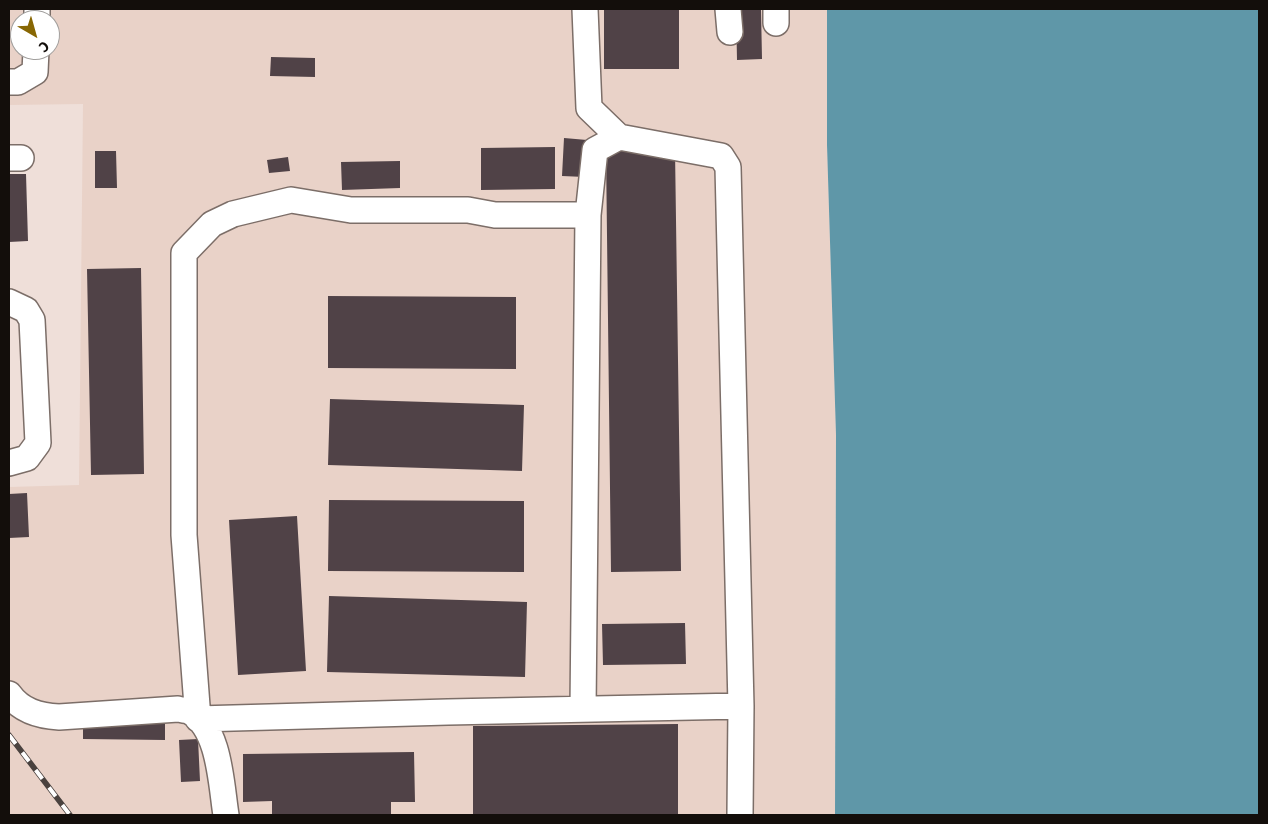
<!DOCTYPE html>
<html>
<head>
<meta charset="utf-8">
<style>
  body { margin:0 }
  #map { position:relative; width:1268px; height:824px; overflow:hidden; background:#efdfd9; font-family:"Fira Sans",sans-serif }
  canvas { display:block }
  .frame { position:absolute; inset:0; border:10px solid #130e0b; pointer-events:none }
  .north { position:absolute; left:10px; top:10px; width:50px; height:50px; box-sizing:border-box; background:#fff; border:1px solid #a19f9d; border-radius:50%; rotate:142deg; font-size:14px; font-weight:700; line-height:20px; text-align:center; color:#130e0b }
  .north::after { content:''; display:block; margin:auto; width:18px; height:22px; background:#886703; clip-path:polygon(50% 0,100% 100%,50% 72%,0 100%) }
</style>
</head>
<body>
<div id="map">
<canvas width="1268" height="824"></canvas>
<div class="frame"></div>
<div class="north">С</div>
</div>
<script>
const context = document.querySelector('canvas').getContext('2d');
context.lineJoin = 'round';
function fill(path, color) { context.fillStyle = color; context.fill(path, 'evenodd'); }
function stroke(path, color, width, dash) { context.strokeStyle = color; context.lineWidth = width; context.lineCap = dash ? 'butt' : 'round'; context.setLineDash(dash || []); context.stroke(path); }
fill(new Path2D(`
  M9,9H827V145L836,435L835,815H9V487L79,485L83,104L9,105ZM20,20H50V50H20Z`), '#e9d2c8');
fill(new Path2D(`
  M827,9H1259V815H835L836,435L827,145Z`), '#5f97a8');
fill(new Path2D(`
  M604,9H679V69H604Z
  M736,9H761L762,59L737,60Z
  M271,57L315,58V77L270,76Z
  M564,138L587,140L585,177L562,176Z
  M555,147V189L481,190V148Z
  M675,150L681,571L611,572L606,151Z
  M95,151H116L117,188H95Z
  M288,157L290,171L269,173L267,160Z
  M400,161V188L342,190L341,162Z
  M9,174H26L28,241L9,242Z
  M141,268L144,474L91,475L87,269Z
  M328,296L516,297V369L328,368Z
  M330,399L524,405L522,471L328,465Z
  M27,493L29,537L9,538V494Z
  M329,500L524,501V572L328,571Z
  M297,516L306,671L238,675L229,520Z
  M329,596L527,602L525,677L327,672Z
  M685,623L686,664L603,665L602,624Z
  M83,721L165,722V740L83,739Z
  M678,724V815H473V726Z
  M198,739L200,781L181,782L179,740Z
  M414,752L415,802H391V815H272V801L243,802V754Z`), '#504247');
const minor = new Path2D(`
  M585,9L589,108L619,137L721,156L728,167L741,706L740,815
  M728,9L730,32
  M37,20V9
  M776,23V9
  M9,82H18L35,72L36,50
  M9,158H21
  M588,215H495L468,210H351L291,200L233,214L212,224L184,253V535L198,719L448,712L741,706
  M9,302L26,310L32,320L38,443L27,458L9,463
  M9,694C21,711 39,716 59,717L178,709C181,710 186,710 189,711C220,728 221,784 226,815
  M583,709L588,215L595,150L619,137`);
stroke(minor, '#7c6e68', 28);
stroke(minor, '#fff', 25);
const rail = new Path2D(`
  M9,735L70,815`);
stroke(rail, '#4a423f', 5.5);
stroke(rail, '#fff', 4, [11]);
</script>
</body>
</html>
